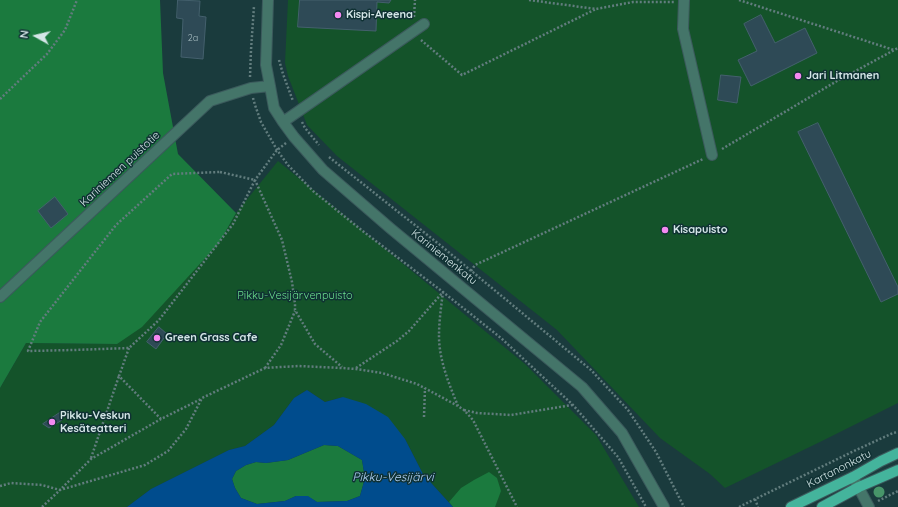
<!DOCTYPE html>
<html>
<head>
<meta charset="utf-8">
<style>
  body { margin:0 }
  #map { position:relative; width:898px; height:507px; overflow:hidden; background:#1a3b3d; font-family:Quicksand,sans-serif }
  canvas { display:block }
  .north { position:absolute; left:16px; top:16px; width:40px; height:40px; -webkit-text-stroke:3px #0f3133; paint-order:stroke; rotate:278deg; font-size:11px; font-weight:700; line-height:16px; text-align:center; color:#d4e6e7 }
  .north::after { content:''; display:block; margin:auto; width:14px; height:18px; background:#d4e6e7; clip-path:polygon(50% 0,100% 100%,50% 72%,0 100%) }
</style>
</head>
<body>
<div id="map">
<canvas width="898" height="507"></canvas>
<div class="north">N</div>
</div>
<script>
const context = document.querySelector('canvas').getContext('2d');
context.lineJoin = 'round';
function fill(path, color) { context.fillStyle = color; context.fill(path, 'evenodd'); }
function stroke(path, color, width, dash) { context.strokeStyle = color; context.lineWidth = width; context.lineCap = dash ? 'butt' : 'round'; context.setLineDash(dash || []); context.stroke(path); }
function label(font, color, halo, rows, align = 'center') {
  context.font = font + ' Quicksand,sans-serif'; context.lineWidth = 3; context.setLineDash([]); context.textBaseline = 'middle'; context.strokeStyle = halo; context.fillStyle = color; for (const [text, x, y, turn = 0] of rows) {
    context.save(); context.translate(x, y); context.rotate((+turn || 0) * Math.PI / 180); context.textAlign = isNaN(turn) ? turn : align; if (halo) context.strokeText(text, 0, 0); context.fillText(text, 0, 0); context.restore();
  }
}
fill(new Path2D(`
  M288,0H898V403L822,441L725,488L710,474L660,438L557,330L337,156L307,125L288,76L285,63Z
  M278,161L525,364L596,435L639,507H453L423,474L405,439L343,397L325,402L307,390L294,398L274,425L245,446L229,450L151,489L127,507H0V388L26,343L117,344L219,243L236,213Z`), '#14532a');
fill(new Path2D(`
  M0,0H160L163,73L178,154L236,213L219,243L142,327L117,344L26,343L0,388Z
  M324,445L338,446L362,460L365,478L360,496L347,501L317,502L307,496H296L285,501L257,504L241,498L235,488L232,479L236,471L246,465L256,462L266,463L288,460Z
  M489,472L497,478L501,491L495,507H453L449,502L461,488L474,480Z`), '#1b7a3e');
fill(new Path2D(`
  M307,390L325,402L343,397L366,404L388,417L405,439L423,474L453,507H127L151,489L229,450L245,446L274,425L294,398ZM324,445L338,446L362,460L365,478L360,496L347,501L317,502L308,496H296L285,501L257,504L241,498L235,488L232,479L236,471L246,465L256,462L266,463L288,460Z`), '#004c8d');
const building = new Path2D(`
  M178,0L200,1L199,16L206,17L203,59L181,57L183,19L177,18Z
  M300,0H391L389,3L377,2L376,31L298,27Z
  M761,15L775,43L805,28L817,53L751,86L738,60L757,51L744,24Z
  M721,75L741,77L737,103L718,100Z
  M818,123L898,287V294L881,302L798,132Z
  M55,197L68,214L51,228L38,211Z
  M159,327L167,334L156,349L147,342Z
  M61,412L62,420L49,428L43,424Z`);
fill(building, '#2e4a56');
stroke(building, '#44606d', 1);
const minor = new Path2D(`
  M268,0L266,65L270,86L274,108L283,122L294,137L323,170L390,228L582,387L622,433L664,507
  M684,0L683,29L712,155
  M283,122L424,24
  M0,297L210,101L251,88L270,86
  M853,477L869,507`);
const major = new Path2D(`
  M791,507L853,477L881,461L898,453
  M822,507L859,487L898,470`);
stroke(minor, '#3b5a5c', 12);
stroke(major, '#3b5a5c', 12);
stroke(new Path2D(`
  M529,0L596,9L633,2H674
  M739,0L894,50
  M414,17L415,0
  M421,40L462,75L596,9
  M279,60L283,74L293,101
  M250,77L251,50L254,6
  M253,98L255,105L261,122L277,150L288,165L313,191L364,232L443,292L501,338L573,405L618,457L646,507
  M0,99L47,54L65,30L77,0
  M302,122L305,128L319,145
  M286,143L277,150L255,180L282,240L292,282L295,304V310L315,344L342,367
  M722,149L837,81L898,48
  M329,157L440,245L591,370L628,410L656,452L684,507
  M220,172L255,180L233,224L159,320L129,348L73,350L28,351L40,322L116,225L172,174Z
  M471,271L475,265L703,159
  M129,348L119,376L161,419L201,399
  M265,368L281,345L295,311
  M356,368L397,341L409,331L443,292C441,307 439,322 439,336C439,360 449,384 458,406
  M464,410L477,413L511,415L572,405
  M424,417L425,388
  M91,458L119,376
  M0,486L11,483L42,485L60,490L91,459L161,419
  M755,499L758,507
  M878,501L898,491
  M42,507L60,490L145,465L168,451L186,429L202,398L265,368L298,366L342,368L356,369L382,373L417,384L458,406L464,410L473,420L517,507
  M739,507L854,451L893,433L898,432`), '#627d7e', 2.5, [2, 2]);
stroke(minor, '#447569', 10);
stroke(major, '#44b49c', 10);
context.fillStyle = '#479569';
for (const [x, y] of [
  [879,492]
]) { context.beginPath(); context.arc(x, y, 5.5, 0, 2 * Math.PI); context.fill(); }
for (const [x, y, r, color] of [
  [338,15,4,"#f489f1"],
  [798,76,4,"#f489f1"],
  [665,230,4,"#f489f1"],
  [157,338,4,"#f489f1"],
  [52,422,4,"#f489f1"]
]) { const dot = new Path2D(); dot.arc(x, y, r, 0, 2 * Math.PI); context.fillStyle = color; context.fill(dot); stroke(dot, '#0f3133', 1.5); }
label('9px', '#aabfc3', null, [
  ["2a",193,38]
]);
label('bold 11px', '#d4e6e7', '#0f3133', [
  ["Kispi-Areena",346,15],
  ["Jari Litmanen",806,76],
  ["Kisapuisto",673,230],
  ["Green Grass Cafe",165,338],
  ["Pikku-Veskun",60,416],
  ["Kesäteatteri",60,429]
], 'left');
label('11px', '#d4e6e7', '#0f3133', [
  ["Kariniemen puistotie",120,169,-43],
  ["Kariniemenkatu",444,257,39],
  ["Kartanonkatu",839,469,-27]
]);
label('11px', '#6cdf8d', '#0f3133', [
  ["Pikku-Vesijärvenpuisto",295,296]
]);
label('italic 12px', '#b2d2f7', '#0f3133', [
  ["Pikku-Vesijärvi",393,477]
]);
</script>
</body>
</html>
